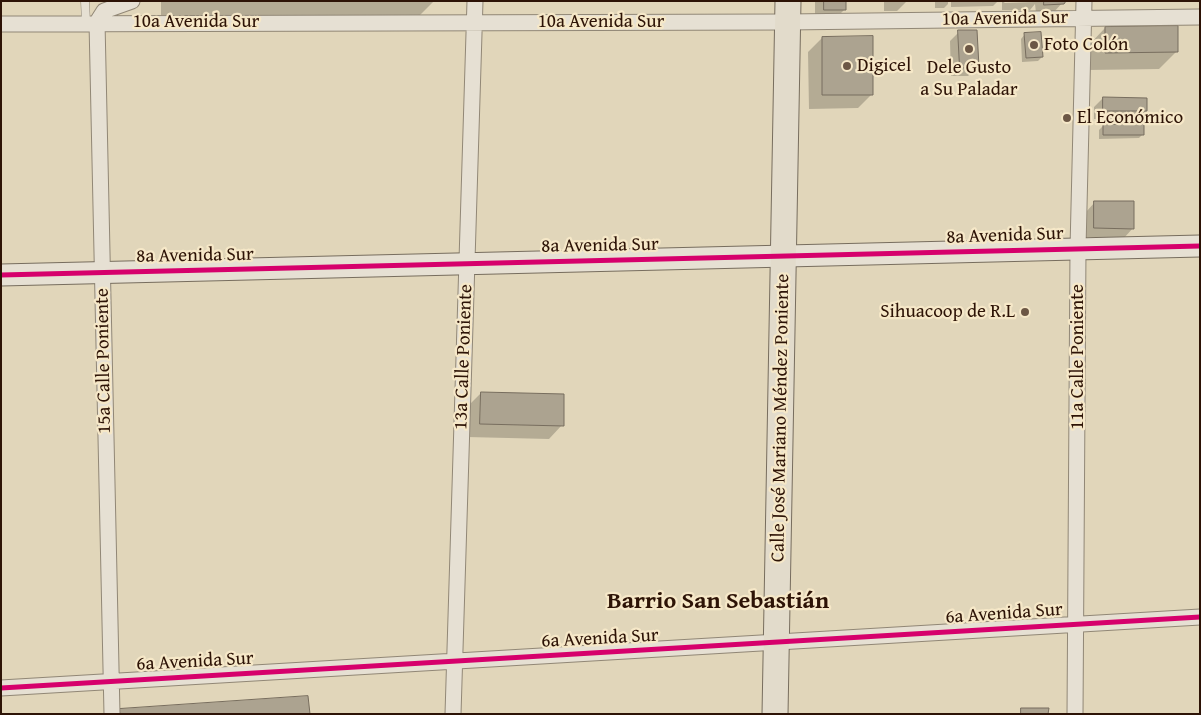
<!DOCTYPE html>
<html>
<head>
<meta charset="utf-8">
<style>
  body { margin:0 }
  #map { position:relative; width:1201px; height:715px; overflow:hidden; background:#e1d6ba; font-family:"Gentium Book Plus",serif }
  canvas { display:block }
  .frame { position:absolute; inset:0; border:2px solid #2d1306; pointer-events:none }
</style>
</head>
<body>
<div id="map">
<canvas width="1201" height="715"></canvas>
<div class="frame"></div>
</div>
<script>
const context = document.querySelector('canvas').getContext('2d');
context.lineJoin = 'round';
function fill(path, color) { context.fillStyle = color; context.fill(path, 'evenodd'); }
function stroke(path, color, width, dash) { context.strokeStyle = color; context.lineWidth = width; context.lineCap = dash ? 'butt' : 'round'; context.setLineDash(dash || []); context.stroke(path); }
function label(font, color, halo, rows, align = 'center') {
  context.font = font + ' "Gentium Book Plus",serif'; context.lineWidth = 4.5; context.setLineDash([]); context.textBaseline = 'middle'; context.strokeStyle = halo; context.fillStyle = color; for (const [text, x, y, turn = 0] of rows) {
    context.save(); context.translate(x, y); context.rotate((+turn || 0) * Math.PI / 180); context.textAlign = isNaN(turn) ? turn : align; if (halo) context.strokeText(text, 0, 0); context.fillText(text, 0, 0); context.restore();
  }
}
fill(new Path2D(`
  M161,1H434L420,15H161Z
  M815,1H845V9L836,18L815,19Z
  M884,1H906V2L897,11H884Z
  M935,1H948V4L944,8H935Z
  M951,1H998L993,6L951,7Z
  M1002,1L1005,3L1064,1L1053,13H1036L1035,4L1030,10H1002Z
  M1105,28L1177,51L1159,69L1088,70V46Z
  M959,32L977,67L968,76H951L950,41Z
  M1025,34L1042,57L1038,61L1022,62L1021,39Z
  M822,38L872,94L858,108L809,109L808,52Z
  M1103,98L1146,111L1137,120L1094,119V107Z
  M1103,126L1143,134L1139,138L1099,139V130Z
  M1095,202L1133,228L1124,238L1086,237V212Z
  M481,393L562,425L549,439L467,437V407Z`), '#0003');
const building = new Path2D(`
  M824,1H846V10H824Z
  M1044,1H1066L1064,4L1044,5Z
  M1178,26V52L1105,53V27Z
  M958,30H977L979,67L960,68Z
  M1041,32L1043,57L1026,58L1024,33Z
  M873,36V95H822V37Z
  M1103,97L1147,98V111H1103Z
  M1144,124V135H1103V125Z
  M1094,201H1134V229L1094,228Z
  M481,392L564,394V426L480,424Z
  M308,696L310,714H120L119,709Z
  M1021,708H1049L1048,714H1021Z`);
fill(building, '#aca390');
stroke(building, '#776d5e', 1);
const lane = new Path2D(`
  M85,1L86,22`);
const street = new Path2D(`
  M1,24L787,22L1200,17
  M1,688L1200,617
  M112,714L97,22L104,11L132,1
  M453,714L475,1
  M1075,714L1078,248L1084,1`);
const secondary = new Path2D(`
  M1,275L1200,246`);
const primary = new Path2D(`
  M775,714L788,1`);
stroke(lane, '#918776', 9);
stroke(street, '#918776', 17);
stroke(secondary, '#776d5e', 23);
stroke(primary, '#776d5e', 27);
stroke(lane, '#e6e0d3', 8);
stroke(street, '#e6e0d3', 15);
stroke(secondary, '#e6e0d3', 21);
stroke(primary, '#e2dbcb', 25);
stroke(new Path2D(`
  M1,275L1200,246
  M1,688L1200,617`), '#d6006c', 5);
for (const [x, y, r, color] of [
  [1034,45,5,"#6c5745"],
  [969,49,5,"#6c5745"],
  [847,66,5,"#6c5745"],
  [1067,118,5,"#6c5745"],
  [1025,312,5,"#6c5745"]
]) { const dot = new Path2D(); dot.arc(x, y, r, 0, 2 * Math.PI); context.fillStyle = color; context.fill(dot); stroke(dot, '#f6e8c8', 2); }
label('19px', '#2d1306', '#f6e8c8', [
  ["10a Avenida Sur",1005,19,-1],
  ["10a Avenida Sur",196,22],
  ["10a Avenida Sur",601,22],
  ["8a Avenida Sur",1005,236,-2],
  ["8a Avenida Sur",600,246,-1],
  ["8a Avenida Sur",195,256,-1],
  ["13a Calle Poniente",464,357,-88],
  ["11a Calle Poniente",1078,357,-90],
  ["15a Calle Poniente",104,361,-91],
  ["Calle José Mariano Méndez Poniente",781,418,-89],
  ["6a Avenida Sur",1004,614,-4],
  ["6a Avenida Sur",600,639,-3],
  ["6a Avenida Sur",195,662,-3]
]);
label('19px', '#2d1306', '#f6e8c8', [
  ["Foto Colón",1044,45],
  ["Digicel",857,66],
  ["Dele Gusto",969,68,"center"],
  ["a Su Paladar",969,90,"center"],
  ["El Económico",1077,118],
  ["Sihuacoop de R.L",1015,312,"right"]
], 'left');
label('bold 24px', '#2d1306', '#f6e8c8', [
  ["Barrio San Sebastián",718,602]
]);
</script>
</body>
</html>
